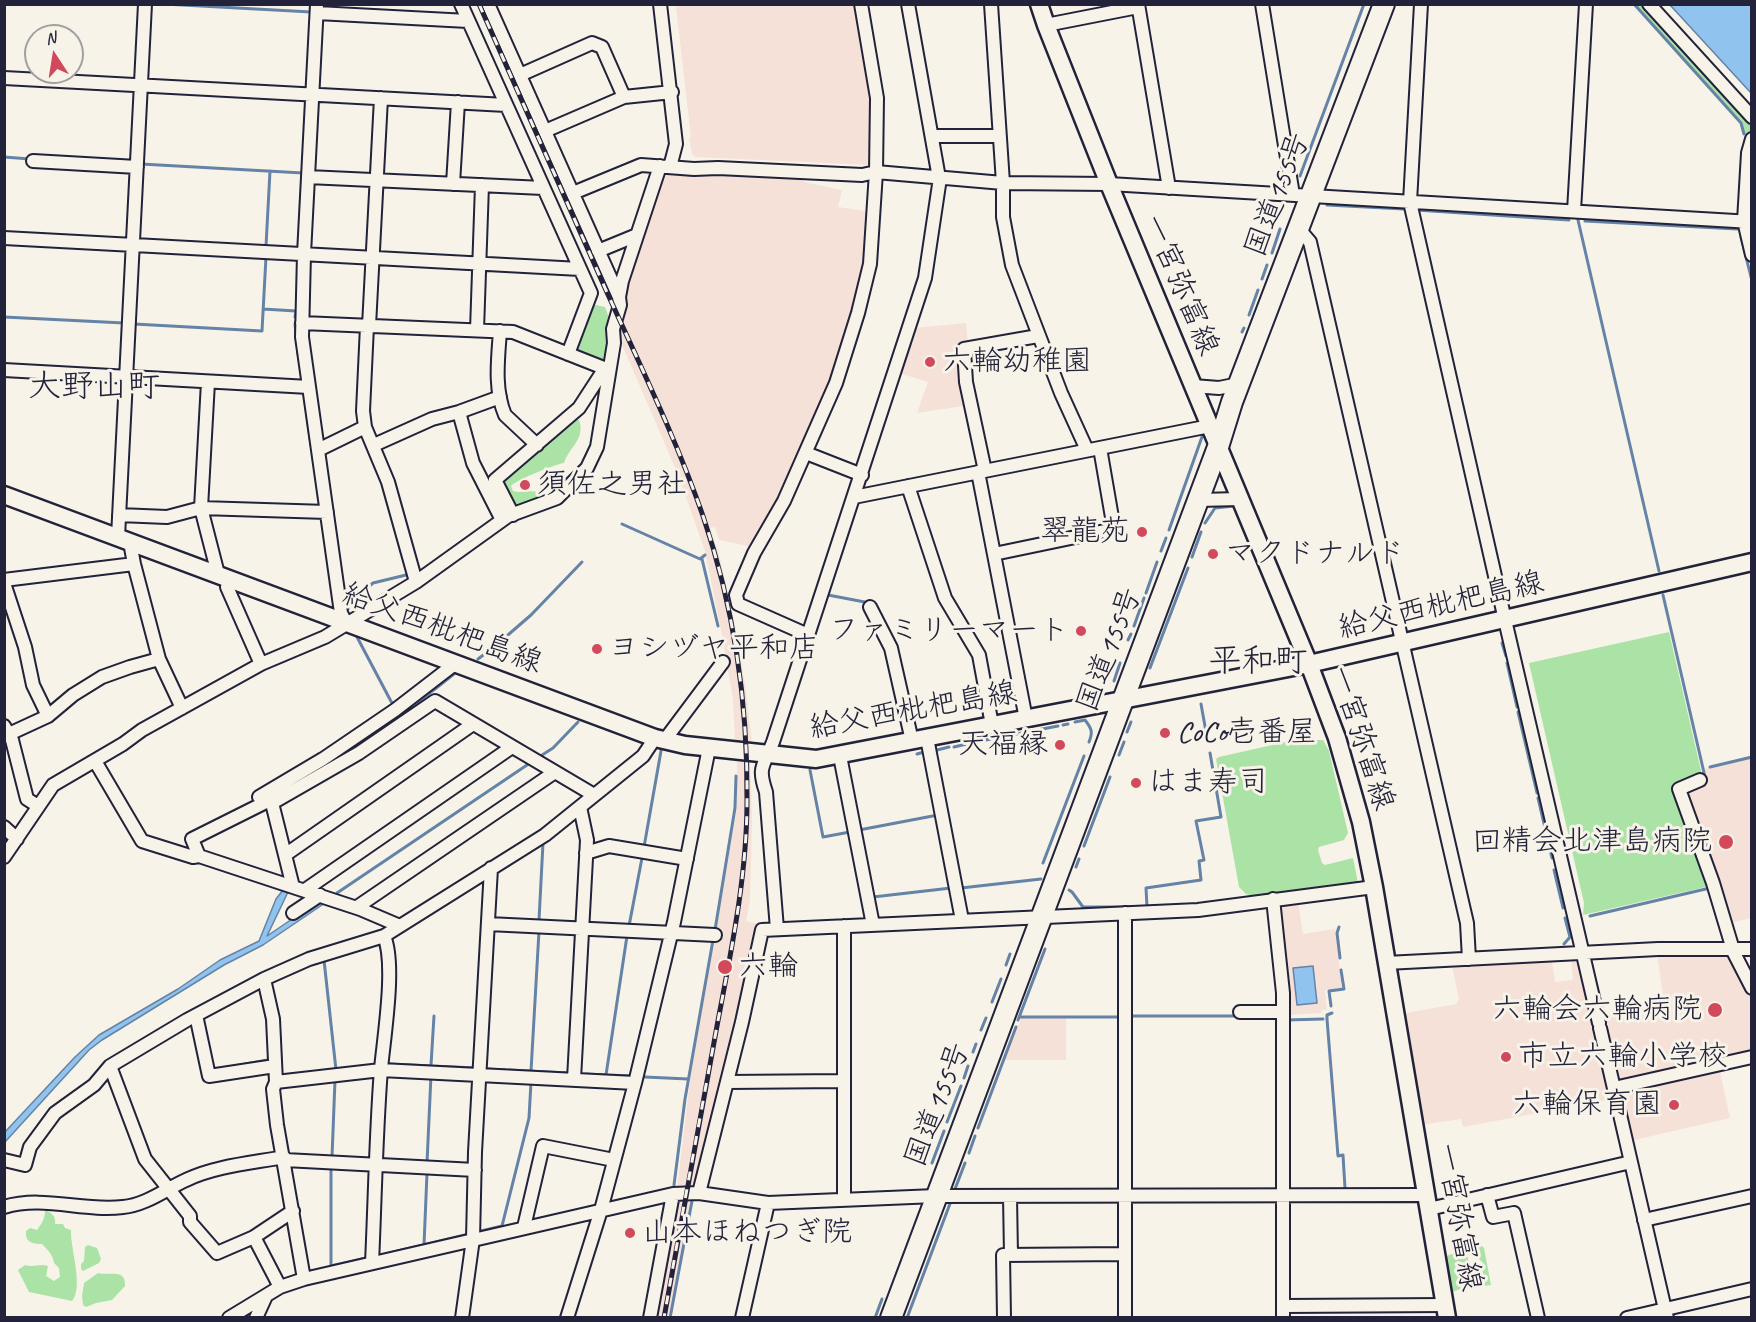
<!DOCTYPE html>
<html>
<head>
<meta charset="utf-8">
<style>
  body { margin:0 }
  #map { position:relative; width:1756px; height:1322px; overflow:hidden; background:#f7f3e8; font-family:Caveat,sans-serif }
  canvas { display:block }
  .frame { position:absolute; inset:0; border:6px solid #22223b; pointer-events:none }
  .north { position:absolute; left:24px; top:24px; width:60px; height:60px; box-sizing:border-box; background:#f7f3e8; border:2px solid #a29fa3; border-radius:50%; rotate:348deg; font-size:16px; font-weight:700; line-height:24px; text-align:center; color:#22223b }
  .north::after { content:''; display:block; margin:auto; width:21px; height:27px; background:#d1495b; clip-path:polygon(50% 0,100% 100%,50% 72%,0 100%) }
</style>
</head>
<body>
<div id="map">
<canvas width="1756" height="1322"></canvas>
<div class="frame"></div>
<div class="north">N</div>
</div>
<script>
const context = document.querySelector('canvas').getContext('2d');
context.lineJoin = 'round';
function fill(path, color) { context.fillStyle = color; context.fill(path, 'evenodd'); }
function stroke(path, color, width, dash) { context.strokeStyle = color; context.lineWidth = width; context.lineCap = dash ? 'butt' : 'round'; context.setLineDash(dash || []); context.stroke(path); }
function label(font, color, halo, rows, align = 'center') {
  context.font = font + ' Caveat,"Klee One",sans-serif'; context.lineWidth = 6; context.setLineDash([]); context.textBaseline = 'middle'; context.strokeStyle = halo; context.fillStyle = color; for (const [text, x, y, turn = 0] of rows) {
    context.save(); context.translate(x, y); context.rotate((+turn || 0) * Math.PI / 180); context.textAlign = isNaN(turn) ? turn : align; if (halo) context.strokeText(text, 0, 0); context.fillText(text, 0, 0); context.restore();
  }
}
fill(new Path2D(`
  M690,4L854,5L870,96V165L695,157L692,154L689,138L691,137L676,7Z
  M668,172L801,177L804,182L842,190L838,207L871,212L866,261L834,381L788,483L753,547L719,540L715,527L710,528L719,554L736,630L746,691L752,744L735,743L733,699L723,640L705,551L677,472L616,331L628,275L661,175Z
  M966,323L968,345L963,351L957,352L964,404L963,406L917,413L928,382L899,373L914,328Z
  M1751,758V918L1731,923L1685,789L1707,780L1705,769Z
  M737,761L750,762L752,822L750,900L746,921L758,924L746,983L694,1187L677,1189L690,1080L737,808Z
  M1298,901L1303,934L1335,929L1342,988L1325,990L1327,1010H1322L1321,1013L1287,1015L1279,903Z
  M1729,953L1751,993V1055L1618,1084L1601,1015L1665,1010L1657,954Z
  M1571,960H1581L1613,1099L1463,1127L1461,1119L1421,1125L1401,1014L1456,1004L1459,999L1452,966L1552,961L1555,982L1573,980Z
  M1021,1018H1066V1060H1005Z
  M1719,1067L1730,1118L1630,1141L1620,1091Z
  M676,1197L691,1198L670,1317L654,1318Z`), '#f5e1d7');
fill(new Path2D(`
  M1635,5H1645L1750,120L1751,130L1744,152L1745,134L1742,122Z
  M592,304L605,307C614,329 612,338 604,360L600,362L577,352L576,347Z
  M573,420H579C586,439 569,447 564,463C556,464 516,480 511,486L513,491C522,494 531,489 540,493L539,502L514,509L500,481Z
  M1669,632L1702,775L1675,786L1710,886L1583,915L1584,903L1529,663Z
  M1312,736L1313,740H1323L1329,751L1348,833L1344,840L1319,847L1318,850L1322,863L1325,865L1353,858L1358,883L1258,897L1246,894L1239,887L1216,759L1219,757Z
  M45,1210C52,1213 56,1216 55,1224H63L65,1228L71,1230C70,1248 84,1287 72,1301L29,1292L18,1270L25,1265C34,1268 40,1263 48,1266L46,1276L54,1281L60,1277L59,1268L54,1263C53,1255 48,1250 42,1244C32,1244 25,1242 26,1231L30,1228L37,1230C42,1223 45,1219 45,1210Z
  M88,1245L97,1248L101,1259L99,1263L83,1271L81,1269V1264L84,1261L85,1247Z
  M1482,1246L1484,1248L1491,1285L1483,1286L1480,1284L1478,1275L1485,1269L1483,1263L1479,1259L1476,1252L1474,1251L1467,1255L1475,1284L1452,1292L1449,1290V1278L1445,1256Z
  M98,1273C110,1276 126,1268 125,1286L112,1300L96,1303L86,1307L83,1305L82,1296L84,1283Z`), '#abe3a7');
const water = new Path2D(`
  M1670,5H1751V93Z
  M283,890L288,892L267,936L323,898L328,901L263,945L224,965L102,1040L89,1050L5,1142L4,1133L75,1057L99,1035L178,989L220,960L259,941L276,899Z
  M1313,966L1317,1003L1297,1005L1293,968Z`);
fill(water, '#90c3ed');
stroke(water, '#6483a6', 1.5);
stroke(new Path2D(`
  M164,4L311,12
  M1634,4L1741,123L1744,134
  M4,157L30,159
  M141,164L303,173
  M1300,176L1364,4
  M1327,205L1404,209
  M1416,210L1569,220
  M1578,220L1659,571
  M1585,221L1737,229
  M1741,237L1752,281
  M219,244L266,246L270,171
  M1272,253L1280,229
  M1262,279L1267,265
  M263,309L296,311L295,317
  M1249,315L1258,290
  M4,317L124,323
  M134,324L262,331L266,257
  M295,324L297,344
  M1242,332L1244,328
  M298,353L302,377
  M300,391L304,394L311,445
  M1205,523L1215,508L1234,506
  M622,524L700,559L705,555
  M1169,530L1203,434
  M1161,551L1166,538
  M1192,557L1201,532
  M702,559L718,626
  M1146,593L1157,562
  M828,595L870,603
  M1663,595L1705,777
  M348,609V605L373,583L406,575
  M1134,626L1144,598
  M357,637L394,707
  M1128,640L1131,634
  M1502,643L1506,656
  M494,647L531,615L582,562
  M478,659L490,650
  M1507,663L1517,707
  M1150,668L1188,568
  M1114,681L1120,663
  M1201,704L1208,743
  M1518,712L1537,793
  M1075,722L1085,720C1092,729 1093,732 1089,742
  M1063,725L1068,724
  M1127,732L1131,722
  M1006,736L1058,726
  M975,742L1002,737
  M954,747L971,743
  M933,751L949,747
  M917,754L924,752
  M1119,755L1124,742
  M539,757L553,748L578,722
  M1710,767L1752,757
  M810,770L823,837L850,832
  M294,783C350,751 403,715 454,674
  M1538,798L1552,858
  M859,830L938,815
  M1084,846L1110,777
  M644,847L661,751
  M1043,863L1084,756
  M1076,867L1079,859
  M1554,870L1563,908
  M961,888L1041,879
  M1069,890L1072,892L1083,907H1130
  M337,893L530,763
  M873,897L951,888
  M1147,907L1146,888L1201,880L1199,861L1204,860L1196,821L1221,817L1210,753
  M1590,916L1710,888
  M539,920L543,843
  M629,926L642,858
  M1339,927L1337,933L1340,958
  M715,930L735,808L736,776
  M1564,944L1570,937L1565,918
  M324,960L336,1070
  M1006,965L1010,954
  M992,1002L1001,979
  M1331,1006L1329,991L1344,989L1341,970
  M1332,1013L1327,1015V1019L1338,1156L1343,1155L1345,1188
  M1129,1016H1238
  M1019,1017H1121
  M1018,1020L1045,949
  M1286,1020L1323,1019
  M981,1030L986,1018
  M973,1052L976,1044
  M388,1064L476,1068
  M431,1065L434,1016
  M229,1067L268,1060
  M486,1069L506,1070
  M509,1070L568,1073
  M531,1071L539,931
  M583,1074L632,1076
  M606,1075L627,936
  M645,1077L688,1079
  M964,1078L968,1066
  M947,1122L961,1086
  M978,1128L1016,1027
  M969,1153L975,1136
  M332,1157L335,1080
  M427,1163L431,1075
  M932,1163L944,1131
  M331,1168V1266L366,1258
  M674,1185L685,1099L713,940
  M955,1189L965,1163
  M481,1231L502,1226L529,1118L531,1082
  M424,1245L427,1173
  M381,1255L465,1235
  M670,1318L692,1201
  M875,1318L882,1299
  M907,1318L951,1201`), '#6483a6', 3);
const minor = new Path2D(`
  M317,4L304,254L302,337L341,613L346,623
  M461,4L591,293L568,354
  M488,4L619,297
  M660,4L676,144L670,167
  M908,4L939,178
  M991,4L1003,183V217L1012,265L1061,393L1087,450
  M1138,4L1169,188
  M1262,4L1293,195
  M1421,4L1410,202L1505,620L1599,1023
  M1649,4L1752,117
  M317,13L468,21
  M1046,25L1138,7
  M520,75L592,43L602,47L624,97
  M4,78L506,105
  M545,131L624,97L672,92
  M932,136H999
  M1752,139L1748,153L1744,221L1752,255
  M33,161L137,167
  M308,177L543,188
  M453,184L458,102
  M573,193L641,165L694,169L718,168L862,175L876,172L1003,183L1109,184L1752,222
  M1574,211L1586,4
  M1298,228L1310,242L1467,923L1469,959
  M4,238L580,269
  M598,251L637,235
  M302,323L513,332L609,370
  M367,326L363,411L365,427L388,482L416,582
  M369,326L381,98
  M477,330L482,185
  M500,331C498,359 494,389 505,415L537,445
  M4,370L309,387
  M208,382L201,508L218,574
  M1193,386L1219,388L1239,384
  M459,412L473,463L502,520
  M374,445L432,419L459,412L500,397
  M318,450L365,427
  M806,453L862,475
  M985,471L966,382L964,349L1038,336
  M978,472L1026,719
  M908,486L945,598L979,655L992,725
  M854,497L1210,426
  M1198,500L1240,499
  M119,515L167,517L201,508L327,512
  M513,515L495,480L579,408L605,368
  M118,537L145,4
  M130,542L134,564L159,659L182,708
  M994,554L1114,529L1100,448
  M230,579L227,587L261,664
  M4,580L134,564
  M4,583L25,647L33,685L48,716
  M870,607L891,648L912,741
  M808,635L738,604L736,595L754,553L784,501L836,383L858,313L870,264L876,172L877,98L861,4
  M4,726L12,740L27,799L38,806
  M9,734L48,716L73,695L102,677L130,667L159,659
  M927,738L962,920
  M664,741L723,662
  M840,756L873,925
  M95,761L142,841L193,857L199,856L293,887
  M1700,780L1679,789L1713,883L1734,953L1752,988
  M259,797L323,759L395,710L456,663
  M4,827L17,839
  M586,853L609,846L687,859
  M285,855L473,724
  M199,856L192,839L268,801
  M4,857L53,785L123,744L142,730L261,664L325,637L416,582L508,516L557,498L587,468L597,447L614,343L613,329L620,305L619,297L622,281L660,166
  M305,890L512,747
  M1273,899L1283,993V1318
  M357,907L555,772
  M293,913L320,895
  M488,924L715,935
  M400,926L360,909L293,887L272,803L359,753L435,701L594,795
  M777,929L766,792C757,766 764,766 773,742L925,278L940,178
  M1386,963L1658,949H1752
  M264,979L273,1019L276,1082L273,1089L277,1125L304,1279
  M1240,1012H1283
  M196,1015L209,1076L275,1066
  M1600,1028L1667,1318
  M110,1066L145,1159L190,1216V1222L217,1253L254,1237L280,1287
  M574,1079L587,840L580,807
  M276,1082L381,1070L635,1083
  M727,1082L843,1081
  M1614,1088L1752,1057
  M4,1160L25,1165L30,1147L55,1113L94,1085L110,1066L187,1020L264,979L309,959L384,936L545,835L643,756L655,738
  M285,1160L475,1170
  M699,1193L742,1022L762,930L1198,910L1374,887
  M1487,1195L1493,1217L1514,1213L1538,1318
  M1010,1196L1011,1255
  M844,1199V926
  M4,1207C44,1195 83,1212 123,1207C146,1205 166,1189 186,1180C215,1166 252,1163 284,1157
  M1429,1209L1631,1162
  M1644,1220L1752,1196
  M524,1227L543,1146L614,1160
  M254,1237L293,1211
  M372,1263C375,1198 376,1133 381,1069C384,1036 396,964 384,936
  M1283,1306L1446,1305
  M229,1318L280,1287L304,1279L673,1194L699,1193L768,1203L936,1196L1427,1195
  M256,1318L266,1296
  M462,1318L473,1239L475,1152L491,868
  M567,1318L601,1210L635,1083L674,922L709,748
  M650,1318L673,1194
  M742,1318L768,1203
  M1004,1318L1003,1255L1125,1254
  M1125,1318V913
  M1627,1318L1752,1289`);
const secondary = new Path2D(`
  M1039,4L1046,25L1109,184L1309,664L1337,738L1361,822L1374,887L1447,1318
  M4,495L655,738L685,745L816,759L1309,664L1752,562`);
const trunk = new Path2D(`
  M891,1318L1218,447L1232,402L1384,4`);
stroke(minor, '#22223b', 16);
stroke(secondary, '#22223b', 21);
stroke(trunk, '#22223b', 24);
stroke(minor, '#f7f3e8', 12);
stroke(secondary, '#f7f3e8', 16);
stroke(trunk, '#f7f3e8', 20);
const rail = new Path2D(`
  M479,4C521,99 563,193 605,288C639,363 676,438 703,516C734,607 748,704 747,801C747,876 731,952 717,1026C699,1123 681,1220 664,1318`);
stroke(rail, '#22223b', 5);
stroke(rail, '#f7f3e8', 3, [9]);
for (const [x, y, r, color] of [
  [930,362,6,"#d1495b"],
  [525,485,6,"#d1495b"],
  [1142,532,6,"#d1495b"],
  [1213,554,6,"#d1495b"],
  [1081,631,6,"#d1495b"],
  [597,649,6,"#d1495b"],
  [1165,733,6,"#d1495b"],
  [1060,745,6,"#d1495b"],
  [1136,783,6,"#d1495b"],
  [1726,842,8,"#d1495b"],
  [725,967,8,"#d1495b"],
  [1715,1010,8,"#d1495b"],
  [1506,1057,6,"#d1495b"],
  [1674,1105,6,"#d1495b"],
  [630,1233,6,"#d1495b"]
]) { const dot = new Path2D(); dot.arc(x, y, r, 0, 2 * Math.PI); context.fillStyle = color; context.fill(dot); stroke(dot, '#f7f3e8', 2); }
label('30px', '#22223b', '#f7f3e8', [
  ["国道155号",1278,195,-69],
  ["一宮弥富線",1180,285,67],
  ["給父西枇杷島線",1441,606,-13],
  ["給父西枇杷島線",442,629,20],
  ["国道155号",1110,650,-69],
  ["給父西枇杷島線",913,711,-10],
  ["一宮弥富線",1361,738,72],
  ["国道155号",938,1105,-69],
  ["一宮弥富線",1458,1217,80]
]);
label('30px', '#22223b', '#f7f3e8', [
  ["六輪幼稚園",942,362],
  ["須佐之男社",537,485],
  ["翠龍苑",1130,532,"right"],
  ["マクドナルド",1225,554],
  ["ファミリーマート",1069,631,"right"],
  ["ヨシヅヤ平和店",609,649],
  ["CoCo壱番屋",1177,733],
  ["天福縁",1048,745,"right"],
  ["はま寿司",1148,783],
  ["回精会北津島病院",1712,842,"right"],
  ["六輪",738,967],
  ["六輪会六輪病院",1702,1010,"right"],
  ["市立六輪小学校",1518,1057],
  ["六輪保育園",1662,1105,"right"],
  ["山本ほねつぎ院",642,1233]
], 'left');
label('33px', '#22223b', '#f7f3e8', [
  ["大野山町",94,387],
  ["平和町",1258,662]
]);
</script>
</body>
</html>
